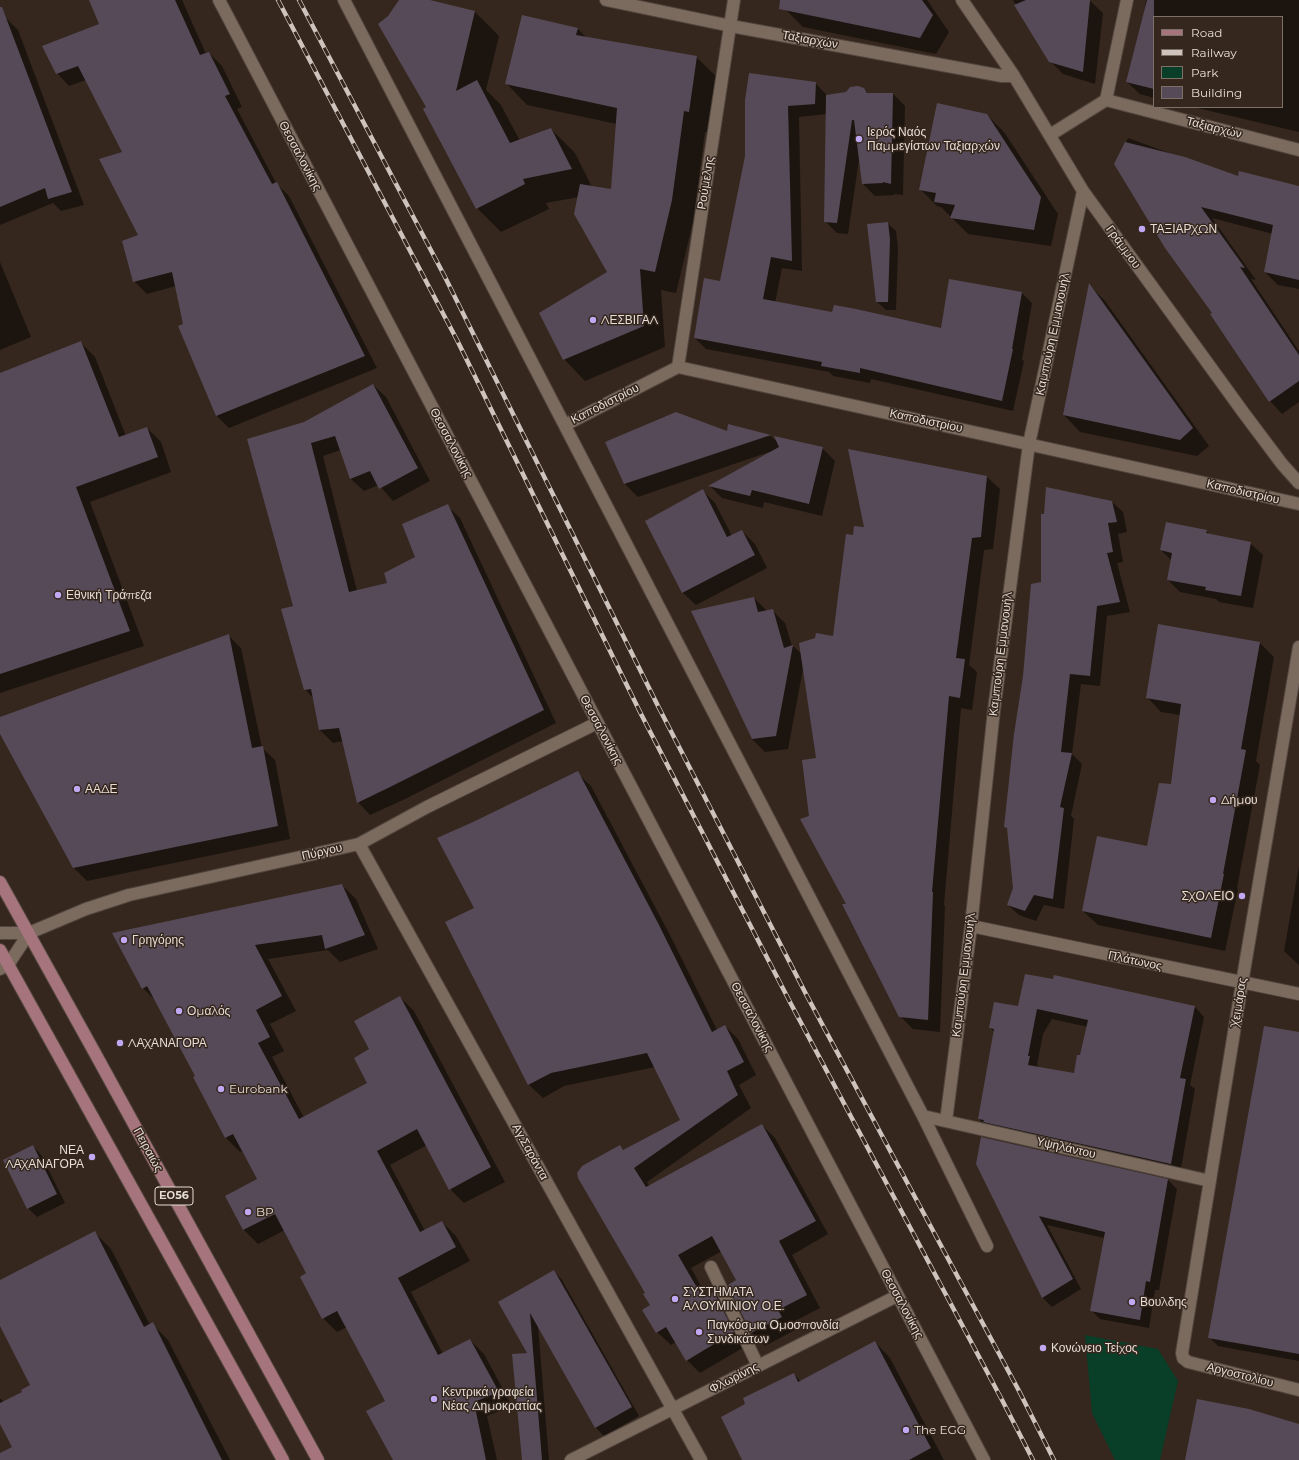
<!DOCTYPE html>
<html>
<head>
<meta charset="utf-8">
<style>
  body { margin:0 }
  #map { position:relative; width:1299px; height:1460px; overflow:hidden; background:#35271d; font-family:Montserrat,sans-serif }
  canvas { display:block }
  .legend { position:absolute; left:1153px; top:16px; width:130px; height:92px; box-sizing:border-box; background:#35271d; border:1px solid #7c7067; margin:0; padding:5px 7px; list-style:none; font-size:12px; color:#e6ddd6 }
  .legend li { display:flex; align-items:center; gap:8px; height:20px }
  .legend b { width:20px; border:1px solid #7c7067 }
</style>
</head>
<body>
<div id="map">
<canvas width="1299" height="1460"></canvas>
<ul class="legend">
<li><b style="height:5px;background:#a6747c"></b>Road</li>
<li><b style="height:5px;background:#cec4bd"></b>Railway</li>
<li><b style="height:11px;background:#093f28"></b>Park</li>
<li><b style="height:11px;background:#564a58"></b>Building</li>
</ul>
</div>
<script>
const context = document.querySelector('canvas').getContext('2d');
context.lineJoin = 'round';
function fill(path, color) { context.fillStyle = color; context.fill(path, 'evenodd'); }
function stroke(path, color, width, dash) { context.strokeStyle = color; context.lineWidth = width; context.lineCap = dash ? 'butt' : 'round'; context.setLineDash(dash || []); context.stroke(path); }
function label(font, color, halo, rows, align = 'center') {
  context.font = font + ' Montserrat,sans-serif'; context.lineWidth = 3; context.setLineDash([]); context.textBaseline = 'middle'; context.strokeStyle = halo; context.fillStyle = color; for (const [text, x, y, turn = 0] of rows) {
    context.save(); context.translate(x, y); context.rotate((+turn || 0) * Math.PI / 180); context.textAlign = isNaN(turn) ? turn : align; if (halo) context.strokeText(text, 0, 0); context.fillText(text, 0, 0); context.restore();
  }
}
fill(new Path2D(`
  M1085,1335L1158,1349L1178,1381L1160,1460H1115L1092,1413Z`), '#093f28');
fill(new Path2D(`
  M90,0H182L206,54L209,53L222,66L242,107L237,109L276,183L289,196L377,368L229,428L216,415L184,325L176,286L147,294L134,281L139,235L124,152L86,80L69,86L57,73L101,24Z
  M400,0H425L475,12L499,36L486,90L501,105L520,141L551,129L575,153L592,187L612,190L617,124L527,105L506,83L578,29L587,38L696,57L718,78L710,132H705L693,222L676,293L661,290L665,347L585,381L564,359L608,272L579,197L546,203L549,209L501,232L477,208L427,107L389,16Z
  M788,0H927L949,32L936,54L803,27L786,10Z
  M1013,0H1073L1074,4L1090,1L1103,13L1095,84L1063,74L1050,61Z
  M1146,0H1299V132L1193,107H1282V17H1154V98L1140,94L1127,82L1143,20Z
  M5,17L18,30L84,205L61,211L53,203L0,225V20Z
  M815,83L826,94V96L847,93L864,89L869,94H893L905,106L903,195L894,194V195L875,196L863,184L859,160L848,234L837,233L825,221L827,114L799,117L802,271L782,268L775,303L833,313L942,330L1021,292L1032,303L1022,360L1024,361L1013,411L871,379L870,383L833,376L829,372L706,349L695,338L721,282L746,156V100Z
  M987,115L1004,132L1058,214L1051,246L968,234L941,207L937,206L920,189Z
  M1128,138L1238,178L1299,186V289L1278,285L1265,272L1273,234L1212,218L1256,280L1251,279L1299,351V402L1282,414L1270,401L1115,164Z
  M887,223L896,231L898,248L896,310H886L877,302Z
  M0,262L31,337L0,350Z
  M1089,285L1105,301L1209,446L1197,456L1080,432L1064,415Z
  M81,343L95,357L126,436L147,428L161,442L171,472L90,502L144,646L0,693V374Z
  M373,385L386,397L430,481L393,501L379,485L364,491L351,479L341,450L323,456L357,591L389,583L416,558L447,506L460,518L556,723L403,800L370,815L358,802L343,741L333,743L320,730L313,698L305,689L294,606L304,423Z
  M729,426L771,436L779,444L822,448L835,461L822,516L764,502L763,508L722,498L710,486L770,453L769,452L638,497L625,484L606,443L727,432Z
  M849,450L987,477L1000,489L993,549L984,550L969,665L977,672L972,710L961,708L944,905L945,906L940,1032L913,1029L900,1016L848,904L810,817L817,759L803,669L788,749L765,752L752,739L754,598L767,611H773L785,623L792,646H793L802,654L834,637L854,536L865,528Z
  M702,490L715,503L732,536L742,531L755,544L767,568L696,605L683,593L646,521Z
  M1112,502L1123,512L1127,532L1118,534L1123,562L1117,563L1130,612L1107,616L1100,686L1081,684L1072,754L1082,764L1071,816L1074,819L1064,909L1044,905L1036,921L1019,915L1008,905L1014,888L1008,830L1005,827L1042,583Z
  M1206,531L1210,535L1250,543L1263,555L1253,608L1219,602L1216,599L1180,592L1168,580L1171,560L1161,550Z
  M228,635L241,648L262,748L275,760L290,839L87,881L74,868L0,731V718Z
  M1260,643L1274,657L1256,761L1260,765L1237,888L1238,889L1225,951L1098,925L1083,911L1148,847L1172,785L1180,715L1161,712L1147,697Z
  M577,773L591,786L671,937L717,1030L725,1026L738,1039L756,1075L739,1085L751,1108L647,1182L650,1187L762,1125L775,1138L828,1234L792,1255L820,1308L791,1323L795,1330L765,1346L752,1333L729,1285L738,1281L722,1251L691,1268L707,1297L714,1293L728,1306L746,1346L700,1373L687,1360L676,1342L671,1345L657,1332L651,1306L647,1294L620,1147L624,1151L681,1120L655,1067L564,1086L543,1098L529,1085L447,922L475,909Z
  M1299,866V965L1284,951Z
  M342,885L356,899L378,949L340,962L328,950L268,959L296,1011L270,1024L284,1051L272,1057L304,1118L368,1083L371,1049L400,997L414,1011L505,1182L464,1203L450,1189L427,1145L390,1165L425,1231L442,1222L456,1236L470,1261L411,1292L443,1354L470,1340L484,1354L512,1406L487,1416L497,1460H394L386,1401L347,1327L337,1332L323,1318L308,1274L285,1230L258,1244L244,1230L227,1197L258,1180L242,1151L240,1152L226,1138L194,1078L197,1076L157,1002L143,988Z
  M1055,976L1195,1007L1204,1017L1190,1085L1195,1089L1180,1174L989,1129L979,1119L995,1032L990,1028L1054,980ZM1052,1019L1088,1027L1081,1057L1075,1074L1039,1067L1037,1065L1043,1034Z
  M1299,1033V1361L1218,1346L1209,1337Z
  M33,1146L41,1155L65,1203L37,1217L28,1208L5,1161Z
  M977,1164L1168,1180L1177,1189L1159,1290H1155L1149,1328L1100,1319L1091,1310L1104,1238L1047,1225L1081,1289L1052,1307L1042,1297Z
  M95,1233L111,1249L150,1325L152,1324L168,1340L230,1460H69L0,1324V1282Z
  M554,1271L562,1280L639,1416L604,1436L596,1428L538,1326L549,1460H523L528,1354L500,1302Z
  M875,1342L890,1358L944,1460H743L747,1405L794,1374L801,1382Z
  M0,1398L59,1460H0V1454L13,1447L0,1421Z`), '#0007');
fill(new Path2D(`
  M89,0H175L200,55L209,52L230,94L225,96L272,184L277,182L365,356L216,416L178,326L183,324L172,272L133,282L122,241L138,235L99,159L122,152L78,66L56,74L42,46L99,24Z
  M399,0H430L475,11L456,91L477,80L510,143L551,128L572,169L523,179L525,184L476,209L423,109L426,107L378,24L388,16Z
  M780,0H922L933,15L920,38L779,9Z
  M1026,0H1090L1083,72L1049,62L1014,5Z
  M1147,0H1154V89L1126,82Z
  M0,7H2L72,192L48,199L45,188L0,207Z
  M522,15L578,28L576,35L697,56L689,112L684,111L672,200L655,272L640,269L644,326L563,360L539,313L607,272L574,214L580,184L611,189L617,108L505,84Z
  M749,73L816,82L815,104L788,106L792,261L771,257L763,299L832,312L834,305L856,309L941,328L949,279L1022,292L1012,349H1013L1002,401L860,368V373L821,366L822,362L694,338L704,278L720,281L745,156V100Z
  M858,86L864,88L867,93H893L891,184L883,182V183L862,184L854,120H852L837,223L824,222L826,95L846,92L850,87Z
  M937,103L987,114L1041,197L1034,230L950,218L955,205L934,202L936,193L919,190Z
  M1125,142L1185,157L1238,176L1239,171L1299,186V280L1264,272L1273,225L1201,207L1245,268L1240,267L1299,355V381L1269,402L1210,314L1212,313L1165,248L1114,164Z
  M888,222L890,239L888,302H876L867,224Z
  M1089,283L1193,428L1180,440L1063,415Z
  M81,341L119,437L147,427L158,457L76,487L130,631L0,674V373Z
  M373,384L418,468L379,489L370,471L350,479L335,436L311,443L349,592L387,583L384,573L415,557L402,524L448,504L544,710L390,787L357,803L339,728L319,730L311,689L304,690L281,609L293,606L247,439L304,422Z
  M676,412L727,431L728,424L771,435L624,484L605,442Z
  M774,436L823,447L809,504L752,490L750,496L708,486L779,447Z
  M848,449L987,476L981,537L972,538L956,658L965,659L960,698L949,696L932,892H933L928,1020L899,1017L842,904H846L800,819L809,816L802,760L816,758L799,643L815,638L816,633L833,636L846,534L853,535L854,526L864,527Z
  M1046,487L1112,501L1117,522L1108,523L1113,552L1107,553L1120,602L1097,606L1090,676L1070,674L1061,752L1072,753L1060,807L1064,808L1053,899L1034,895L1025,911L1007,905L1013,888L1007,828L1004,827L1014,734L1023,676L1031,584L1041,582V514H1044Z
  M703,489L727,537L742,530L755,555L682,593L645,521Z
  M1166,522L1207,530L1206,533L1251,542L1241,596L1205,590L1206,587L1167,580L1172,553L1160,550Z
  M754,597L758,612L773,609L784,648L793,645L776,736L752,739L691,611Z
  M1158,624L1260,642L1241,749L1246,750L1223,874H1224L1211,938L1082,911L1097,836L1147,846L1159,783L1171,784L1181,704L1146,698Z
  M229,634L252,748L263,746L278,826L73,868L0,734V717Z
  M578,771L658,923L712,1032L725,1025L744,1062L727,1071L738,1095L634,1168L646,1187L762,1124L816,1221L779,1241L807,1295L778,1310L782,1317L751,1333L728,1285L736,1280L712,1236L678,1255L703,1298L714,1292L734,1332L686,1361L666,1327L656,1333L642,1310L650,1305L643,1294L645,1293L578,1178L577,1173L582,1166L620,1145L623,1150L680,1120L647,1053L551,1073L528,1085L445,922L474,908L437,838L473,822Z
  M342,884L365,935L325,949L322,935L255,945L282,996L256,1010L270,1037L258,1043L299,1119L367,1083L354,1058L369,1049L354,1021L400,996L491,1167L449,1190L417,1129L377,1151L420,1232L442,1221L456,1247L398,1278L438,1355L470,1339L499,1392L474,1402L486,1460H393L366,1411L385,1401L337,1311L322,1319L300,1277L306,1273L275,1214L243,1230L225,1196L257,1179L233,1134L225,1138L193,1077L195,1076L147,986L142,989L112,933Z
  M1025,974L1053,979L1054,975L1195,1006L1180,1078L1186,1079L1171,1164L983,1122L984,1120L978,1119L994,1029L989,1028L994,1002L1018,1006ZM1037,1009L1088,1020L1080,1055H1077L1074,1073L1028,1065L1030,1056H1028Z
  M1264,1026L1299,1032V1354L1208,1338Z
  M981,1137L1168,1179L1150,1282L1146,1281L1140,1320L1090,1311L1105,1232L1039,1216L1073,1279L1042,1298L976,1164Z
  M33,1145L57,1194L27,1209L3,1160Z
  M95,1231L144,1327L153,1322L222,1460H0V1453L12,1447L0,1424V1403L22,1392L21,1390L30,1385L0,1326V1280Z
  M554,1270L632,1407L595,1428L530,1313L542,1460H522L512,1354L527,1353L498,1302Z
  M875,1341L931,1448L909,1460H742L721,1417L745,1404L743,1398L794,1373L798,1382Z
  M1197,1399L1249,1409L1299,1424V1460H1185Z`), '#564a58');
const minor = new Path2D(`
  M219,0L984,1460
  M344,0L923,1116L987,1246
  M606,0L731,26L1002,76H1014
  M962,0L1014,76L1083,191L1243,412L1282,464L1299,483
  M1106,100L1299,150
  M1050,135L1106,100L1127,0
  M678,367L734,0
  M565,425L678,367L1299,504
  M1299,647L1242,983L1182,1353L1183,1358L1188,1362L1299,1390
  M359,844L701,1460
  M971,926L1299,994
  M0,933H29L86,909L129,895L359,844L427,807L597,723
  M0,969L8,965L29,933
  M923,1116L1210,1181
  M946,1121L971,926L994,710L1029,444L1083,191
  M711,1267L758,1366
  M571,1460L897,1296`);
const major = new Path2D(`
  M0,882L96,1055L318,1460
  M0,950L283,1460`);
stroke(minor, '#51453d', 14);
stroke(major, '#51453d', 14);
stroke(minor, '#7b6b5f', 12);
stroke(major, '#a6747c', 12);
const rail = new Path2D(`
  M278,0L457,340L641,714L791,1004L1001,1398L1033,1460
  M299,0L444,275L658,706L807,996L1018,1389L1054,1460`);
stroke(rail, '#cec4bd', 4.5);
stroke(rail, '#35271d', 3, [9]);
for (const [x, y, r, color] of [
  [859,139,4,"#c1a8f3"],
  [1142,229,4,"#c1a8f3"],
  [593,320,4,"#c1a8f3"],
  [58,595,4,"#c1a8f3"],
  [77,789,4,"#c1a8f3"],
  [1213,800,4,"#c1a8f3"],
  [1242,896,4,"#c1a8f3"],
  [124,940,4,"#c1a8f3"],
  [179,1011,4,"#c1a8f3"],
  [120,1043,4,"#c1a8f3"],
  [221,1089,4,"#c1a8f3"],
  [92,1157,4,"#c1a8f3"],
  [248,1212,4,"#c1a8f3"],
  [675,1299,4,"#c1a8f3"],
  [1132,1302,4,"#c1a8f3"],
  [699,1332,4,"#c1a8f3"],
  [1043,1348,4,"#c1a8f3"],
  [434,1399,4,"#c1a8f3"],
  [906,1430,4,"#c1a8f3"]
]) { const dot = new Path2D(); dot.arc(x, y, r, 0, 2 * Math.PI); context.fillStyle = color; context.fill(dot); stroke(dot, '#35271d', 1.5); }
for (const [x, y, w] of [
  [174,1196,38]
]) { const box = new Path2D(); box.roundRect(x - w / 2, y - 9, w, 18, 3); context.fillStyle = '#35271d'; context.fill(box); stroke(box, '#e6ddd6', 1); }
label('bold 11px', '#e6ddd6', null, [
  ["ΕΟ56",174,1196]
]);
label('12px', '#e6ddd6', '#35271d', [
  ["Ταξιαρχών",810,40,10],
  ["Ταξιαρχών",1214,128,14],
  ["Θεσσαλονίκης",300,156,62],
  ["Ρούμελης",706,183,-81],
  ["Γράμμου",1123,247,54],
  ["Καμπούρη Εμμανουήλ",1053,334,-78],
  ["Καποδιστρίου",605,404,-27],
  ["Καποδιστρίου",926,421,12],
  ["Θεσσαλονίκης",451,443,62],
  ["Καποδιστρίου",1243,492,13],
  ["Καμπούρη Εμμανουήλ",1001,654,-83],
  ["Θεσσαλονίκης",601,730,62],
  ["Πύργου",322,852,-13],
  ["Πλάτωνος",1135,961,12],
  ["Καμπούρη Εμμανουήλ",964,975,-83],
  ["Χειμάρας",1239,1002,-81],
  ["Θεσσαλονίκης",752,1017,62],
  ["Υψηλάντου",1066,1148,13],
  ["Πειραιώς",148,1150,61],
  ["Αγ.Σαράντα",530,1152,61],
  ["Θεσσαλονίκης",902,1304,62],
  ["Αργοστολίου",1240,1375,14],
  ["Φλωρίνης",734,1378,-27]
]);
label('12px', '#e6ddd6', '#35271d', [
  ["Ιερός Ναός",867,132],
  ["Παμμεγίστων Ταξιαρχών",867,146],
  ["ΤΑΞΙΑΡΧΩΝ",1150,229],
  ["ΛΕΣΒΙΓΑΛ",601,320],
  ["Εθνική Τράπεζα",66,595],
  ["ΑΑΔΕ",85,789],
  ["Δήμου",1221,800],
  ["ΣΧΟΛΕΙΟ",1234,896,"right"],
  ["Γρηγόρης",132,940],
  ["Ομαλός",187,1011],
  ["ΛΑΧΑΝΑΓΟΡΑ",128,1043],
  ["Eurobank",229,1089],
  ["ΝΕΑ",84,1150,"right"],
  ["ΛΑΧΑΝΑΓΟΡΑ",84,1164,"right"],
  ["BP",256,1212],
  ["ΣΥΣΤΗΜΑΤΑ",683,1292],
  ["ΑΛΟΥΜΙΝΙΟΥ Ο.Ε.",683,1306],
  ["Βουλδης",1140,1302],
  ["Παγκόσμια Ομοσπονδία",707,1325],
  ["Συνδικάτων",707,1339],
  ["Κονώνειο Τείχος",1051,1348],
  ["Κεντρικά γραφεία",442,1392],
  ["Νέας Δημοκρατίας",442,1406],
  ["The EGG",914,1430]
], 'left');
</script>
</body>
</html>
